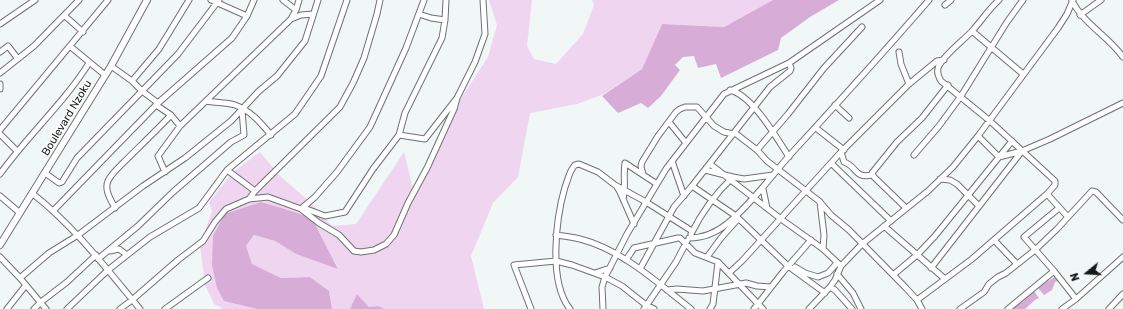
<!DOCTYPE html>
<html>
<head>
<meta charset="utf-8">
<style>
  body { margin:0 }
  #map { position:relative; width:1123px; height:309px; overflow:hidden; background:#f1f7f6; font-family:Rubik,sans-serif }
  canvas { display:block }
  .north { position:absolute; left:1067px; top:253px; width:40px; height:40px; -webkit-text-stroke:3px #fff; paint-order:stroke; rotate:252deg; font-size:11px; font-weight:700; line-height:16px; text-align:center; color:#161818 }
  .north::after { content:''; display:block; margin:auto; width:14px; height:18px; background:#161818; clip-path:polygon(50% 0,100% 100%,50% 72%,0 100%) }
</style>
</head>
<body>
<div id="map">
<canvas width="1123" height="309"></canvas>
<div class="north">N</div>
</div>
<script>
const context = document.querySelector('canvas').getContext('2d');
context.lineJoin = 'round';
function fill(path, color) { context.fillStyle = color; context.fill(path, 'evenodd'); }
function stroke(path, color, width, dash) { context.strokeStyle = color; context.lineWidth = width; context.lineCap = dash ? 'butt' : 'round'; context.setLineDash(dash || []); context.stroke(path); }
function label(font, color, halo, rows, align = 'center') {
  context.font = font + ' Rubik,sans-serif'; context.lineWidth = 3; context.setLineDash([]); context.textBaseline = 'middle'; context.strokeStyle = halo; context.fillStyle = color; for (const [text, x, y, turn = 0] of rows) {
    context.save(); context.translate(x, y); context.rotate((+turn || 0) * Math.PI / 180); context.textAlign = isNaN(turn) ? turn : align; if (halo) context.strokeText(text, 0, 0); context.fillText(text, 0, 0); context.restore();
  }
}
fill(new Path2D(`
  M489,0H532L527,46L534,59L556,64L583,34L594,5L592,0H773L724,27L662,24L642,69L604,94L577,104L530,113L518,177L493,203L471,256L484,309H385L378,306L369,307L358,295L350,309H332L329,291L310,277L281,278L252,264L246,246L254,235L275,241L296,254L338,268L312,218L282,208L261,202L224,300L257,309H223L214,304L205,285L200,246L212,211L209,202L233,172L260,152L280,176L310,202L332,226L356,224L404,152L415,197L458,103L488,57L497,25Z`), '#f0d5f0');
fill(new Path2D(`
  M773,0H839L810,17L781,38L778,50L721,78L716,64L698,68L694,56L683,57L675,65L680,70L661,96L648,108L641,103L618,113L602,96L642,69L662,24L724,27Z
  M261,202L282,208L312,218L338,269L296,254L275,241L254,235L246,246L252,264L281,278L310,277L329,291L332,309H257L224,301L217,288L212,265L213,236L225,214Z
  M1057,276L1060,280L1055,282L1052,290L1044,295L1037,287Z
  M1034,291L1039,298L1035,300L1025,309H1010L1018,303H1021Z
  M357,294L369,307L378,306L385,309H350Z`), '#d7add7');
const minor = new Path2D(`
  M211,0L247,16
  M283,0L296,10
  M1072,1C1084,24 1108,36 1123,57
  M945,5L951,0
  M419,14L431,18L445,20
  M1080,15L1101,0
  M65,16L83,32
  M291,19L296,10L299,0
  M0,24L35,0
  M972,31L1023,74
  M71,47L105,75
  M0,52L8,46L18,59
  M899,52L901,64L909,84
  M111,66L132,81L142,91L158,103
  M0,73L34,46L79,0
  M132,81L159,49L189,0
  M0,84V89
  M730,90C753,96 776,137 789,157
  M206,101C216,103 226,102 235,105C250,110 261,123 271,135
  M156,105L171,115L180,126
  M835,105L849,118
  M669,122L686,143
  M816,128L844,150
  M0,130L108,0
  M735,133L757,150L767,161L819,201L831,215L849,230L906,288L917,300L922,309
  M0,134L17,151
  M399,135L425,139L457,98L475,62L485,34L483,0
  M978,136L999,157L1022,151L1050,139L1123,103
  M757,150L788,114L824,68L862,27
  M841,152L844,162C857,166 854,179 872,175
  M914,155L939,126L961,96L1007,22L1023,0
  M672,161L684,196
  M710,164L781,219L823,249L841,266
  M832,164L891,221
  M227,170L255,191
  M705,170L733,177L744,179L773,175
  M165,172L158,156L180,126L291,19L301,15L313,14
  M45,173L59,183L62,182L77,158L178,54L219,0
  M0,174C28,135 64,103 89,63
  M643,175L641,166L642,162L658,136L676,112L680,109L685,107H697L714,126L724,132L734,134
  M940,179L950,180L957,184L979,206
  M692,186L736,216L788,266L825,293
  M617,187L620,192L634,224
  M763,189L767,208
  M33,194C75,227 106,268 140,309
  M1047,194L1068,217
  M0,196L20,213
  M249,199L255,191L340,107L353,83L364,58L377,14L380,0
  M623,199C626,187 623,175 625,163L657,184
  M820,202L824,235L823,249
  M115,208C111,200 104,190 108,181C111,174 119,167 124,162C140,146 156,131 171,115
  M302,208L315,197L337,172L370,127L406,48L424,0
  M304,208L325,216L345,212L373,169L399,135L405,113L442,38L445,20L446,0
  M906,208L874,177L872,173L897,142L922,118L948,85
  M1059,208L1024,237L1054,271L1076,299
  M54,210L158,103L232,38L247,16L254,0
  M884,226L945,279
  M691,234C702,212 714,195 732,178
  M556,235C564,236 572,237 580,239C621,249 658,283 691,309
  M689,238C704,238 716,233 728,223C751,204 769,179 789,156C836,105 883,53 929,0
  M994,240L1017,264
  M110,251L119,249L127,255
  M0,257L20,278L46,309
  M707,257L721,238L738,219
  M98,259L138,226L173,192L231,142L244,135L242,110
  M626,260L634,248L678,238H680L695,253L718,262L763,309
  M795,267L805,273L818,277L828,273L837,263
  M931,268L1022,151
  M640,269L674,207L692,186L770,87L790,71L791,68L789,63
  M595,273L610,268
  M729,273L742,261L841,152L909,84L937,61L944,60
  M837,274L853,293L861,309
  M893,275L917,255L935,236L1012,141
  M20,278L49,253L78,235L143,186L185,158L231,121L259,91L277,76L305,41L318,0
  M830,287L835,290L852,309
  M667,290L677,289L703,291L746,283L757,286L771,287
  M917,300L972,259L1047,194L1055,185V181L990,121L941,81C938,76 936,69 940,64C948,51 963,41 973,30C982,20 988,10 999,0
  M7,309L26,285
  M34,309L41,302L67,282L96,255
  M67,309L108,270L150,237L199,208L227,170L295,114L321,76L347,0
  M120,309L132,300L178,260L203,241L215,222L226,209L249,199L268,197L301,209L319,223L339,235L354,251L361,252L374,250L386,244L394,235L408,203L427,168L454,109L457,98
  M165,309L208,278
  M531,309L514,265L556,261L572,265L605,277L622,286L646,305L654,309
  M570,309C548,282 556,218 565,187C568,180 569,171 575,165L579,164L598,172L615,185L646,202L692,231
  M603,309L602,287L605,277L627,234L666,169L724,94L789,63L880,0
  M644,309L676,262L687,241
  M710,309L713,304L718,262
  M754,309L783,272L811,240
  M809,309L830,287L835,280L841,266L862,244L928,191L953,167L978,136L1058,28L1067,14L1073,0
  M960,309L984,292L989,284L998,277L1006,273L1035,250L1057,229L1092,191L1096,192L1123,220
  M1008,309L1054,271
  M1062,309L1076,299L1123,257
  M1109,309L1123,294`);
const tertiary = new Path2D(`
  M0,245L111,66L147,0`);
stroke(minor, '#6d7271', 7);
stroke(tertiary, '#6d7271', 8);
stroke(minor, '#fff', 5);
stroke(tertiary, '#fff', 6);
label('11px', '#161818', '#fff', [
  ["Boulevard Nzoku",67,118,-59]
]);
</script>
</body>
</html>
